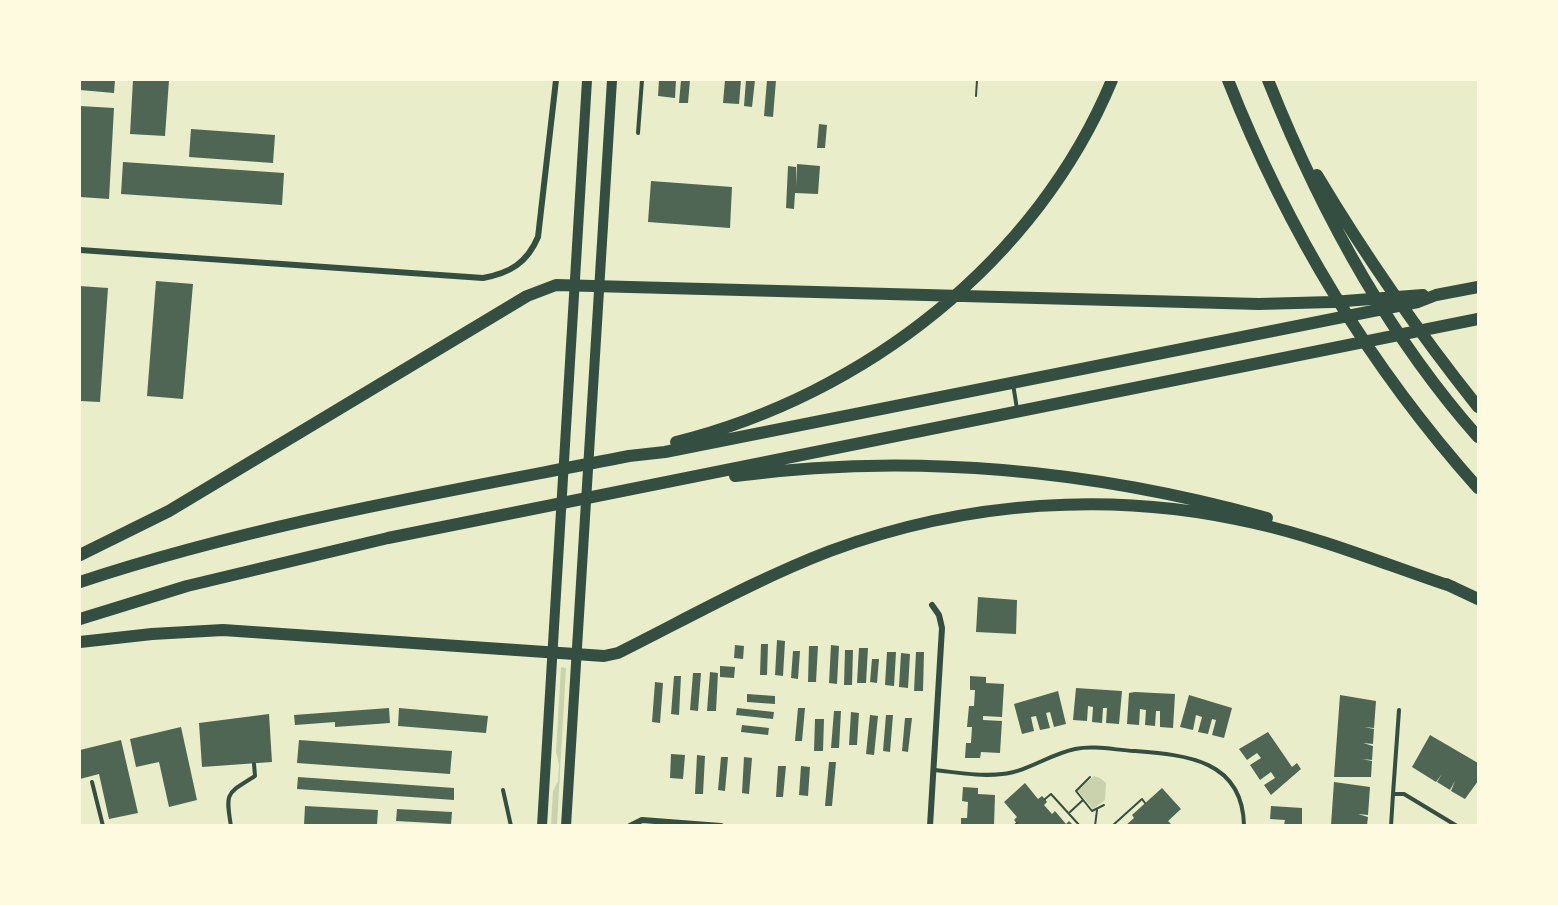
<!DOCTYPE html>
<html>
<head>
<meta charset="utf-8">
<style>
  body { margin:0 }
  #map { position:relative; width:1558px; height:905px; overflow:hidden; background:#e9edc9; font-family:Roboto,sans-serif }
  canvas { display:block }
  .frame { position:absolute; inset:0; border:81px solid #fefae0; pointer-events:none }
</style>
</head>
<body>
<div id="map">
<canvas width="1558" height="905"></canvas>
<div class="frame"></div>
</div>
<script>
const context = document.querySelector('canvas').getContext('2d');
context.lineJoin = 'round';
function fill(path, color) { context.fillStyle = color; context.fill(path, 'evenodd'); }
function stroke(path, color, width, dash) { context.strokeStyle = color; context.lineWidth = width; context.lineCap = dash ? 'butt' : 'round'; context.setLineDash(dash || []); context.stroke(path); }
fill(new Path2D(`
  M561,667L566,668L557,825H551L553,791L558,781L559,765L556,751Z
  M1094,776L1100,778L1106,783L1105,800L1093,809L1077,790Z`), '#cad2ad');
fill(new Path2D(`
  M80,80H115L114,93L80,90Z
  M133,80H169L165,136L130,134Z
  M659,80H676L675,98L658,96Z
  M681,80H690L688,103H679Z
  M725,80H741L739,104L723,103Z
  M746,80H755L752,107L744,106Z
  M767,80H776L773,117L764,116Z
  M80,106L114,108L109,199L80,197Z
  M819,124L827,125L825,148H817Z
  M191,129L275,135L273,163L189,157Z
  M123,162L284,173L282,205L121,194Z
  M797,164L820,166L818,194L795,193L794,209L786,208L788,166L796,167V186Z
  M651,181L732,187L730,228L648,222Z
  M156,281L193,284L183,399L147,396Z
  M80,286L108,288L100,402L80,401Z
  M978,597L1017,600L1016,634L976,632Z
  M777,640L785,641L783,676L775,675Z
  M761,644H768L767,675H760Z
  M735,645L744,646L743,659L734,658Z
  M831,645L839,646L837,684L829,683Z
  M809,646H818L816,682H808Z
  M859,648H868L866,683H857Z
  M845,650H853L852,685H844Z
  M793,651H800L798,679L791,678Z
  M887,652H896L894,686L885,685Z
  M916,652H924L923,691H914Z
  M901,653L910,654L908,688L899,687Z
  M872,659H879L877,683L870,682Z
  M720,666L735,667L734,678L720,677Z
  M710,672L718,673L716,711H707Z
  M693,673H701L698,711L690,710Z
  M674,676H681L679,715L671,714Z
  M970,676L986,677V683L1004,684L1002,717L983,716V720L1002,721L1000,753L981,752L980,758H965L966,743H971L972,727H967L969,706H974L975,690H970Z
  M655,682L663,683L660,723L652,722Z
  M1076,688L1122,691L1119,724L1106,723L1107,708H1103L1102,723L1092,722L1093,707L1088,706L1087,721L1073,720Z
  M1058,691L1066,724L1054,727L1050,712L1046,713L1050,728L1040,730L1036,716L1031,717L1034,731L1022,734L1014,704Z
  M1135,692L1175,694L1173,728L1160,727V711H1156L1155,726L1145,725L1146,710L1140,709L1139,725L1127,724L1129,693Z
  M747,694L775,696V704L747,702Z
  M1189,695L1232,708L1224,738L1212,735L1216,720L1212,719L1208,734L1198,732L1202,717L1196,715L1193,730L1180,727Z
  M1340,695L1376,701L1374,728L1364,727L1374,729L1373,744L1363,743L1373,746L1372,760L1362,759L1372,761L1371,777H1334Z
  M389,708L390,723L335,727V722L295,725L294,715Z
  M399,708L488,716L486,733L398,726Z
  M737,708L774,712L773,719L736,715Z
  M798,708H805L802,741H795Z
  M834,711H841L839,748H831Z
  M851,712L859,713L857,745H849Z
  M269,714L272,762L202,767L199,723Z
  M870,715L878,716L874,755L866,754Z
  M886,715H893L890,752L883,751Z
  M905,718H912L908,752L902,751Z
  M815,719H824L823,751H814Z
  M742,725L769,728L768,735L741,732Z
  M181,727L197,800L169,807L159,762L136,767L130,739Z
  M1268,732L1292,767L1297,763L1301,769L1271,795L1264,785L1275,778L1271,772L1260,780L1250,765L1261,758L1257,753L1247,760L1239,749Z
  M1430,735L1478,763V781L1465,799L1451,791L1455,781L1450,790L1437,782L1442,774L1436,782L1412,767Z
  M121,740L138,813L109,819L99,774L80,779V750Z
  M299,740L452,751L450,774L297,763Z
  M671,754L685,755L683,779L670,778Z
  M697,755L705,756L703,794H695Z
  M721,757H728L725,791L718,790Z
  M744,757L752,758L749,794L742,793Z
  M829,762H836L832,806H825Z
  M778,766H786L783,797H776Z
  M801,766L810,767L808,796L799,795Z
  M298,777L454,788V800L297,789Z
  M1334,782L1370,787L1368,815L1358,814L1368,817L1367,825H1331Z
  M1025,783L1038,799L1042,796L1045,799L1047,802L1044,805L1052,814L1055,811L1066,824L1069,821L1073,825L1019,826L1014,820L1017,817L1004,802Z
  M963,787L978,788V794L995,795L994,825H961V818H967L968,802L962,801Z
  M1162,788L1181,809L1168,821L1172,825H1126L1134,818L1132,815Z
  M305,806L378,810L377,825H304Z
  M1271,806L1302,808V825H1284L1285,820L1270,819Z
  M397,809L452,812L451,824L396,821Z`), '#4f6655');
stroke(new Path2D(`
  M976,96L977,80
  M1090,777L1076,791L1092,811L1104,805
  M1045,799L1051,794L1080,826
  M1070,812L1083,800
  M1014,826L1017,823
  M1095,826L1097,810
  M1112,826L1142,799L1145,803`), '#344e41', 2);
stroke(new Path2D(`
  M638,133L642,80
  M1013,384L1017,409
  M1399,710L1393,794H1404L1457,826
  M934,770C955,772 980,777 1002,774C1027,772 1050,754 1075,749C1094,745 1115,750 1134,751C1185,755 1243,759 1244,826
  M92,782L103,826
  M503,790L511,826
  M231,826C225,791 227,794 255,776L254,764
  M1391,826L1393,794`), '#344e41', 4);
stroke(new Path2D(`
  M80,250L483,278C510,273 527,263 538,237L556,80
  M630,826L642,820L721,826
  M930,826L942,628L939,615L932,605`), '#344e41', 6);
stroke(new Path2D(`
  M542,826L587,80
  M566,826L612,80`), '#344e41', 10);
stroke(new Path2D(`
  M1228,80C1287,230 1371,368 1478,488
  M1268,80C1319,208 1386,333 1478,437
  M1317,175C1366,257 1419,333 1478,407
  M676,442C865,395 1037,261 1112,80
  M735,476C912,452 1094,470 1267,518
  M80,555L169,511L527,296L556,285L1259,304L1332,302L1423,295
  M80,582C258,523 445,492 629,456L665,452L1418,302L1436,295L1478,287
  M1446,584L1478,599
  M80,619L187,586L388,538L1478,319
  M80,642L152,634L223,630L604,656L618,653C688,618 757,579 830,551C965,501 1114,490 1254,523C1322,538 1387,565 1453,587`), '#344e41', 12);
</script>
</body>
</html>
